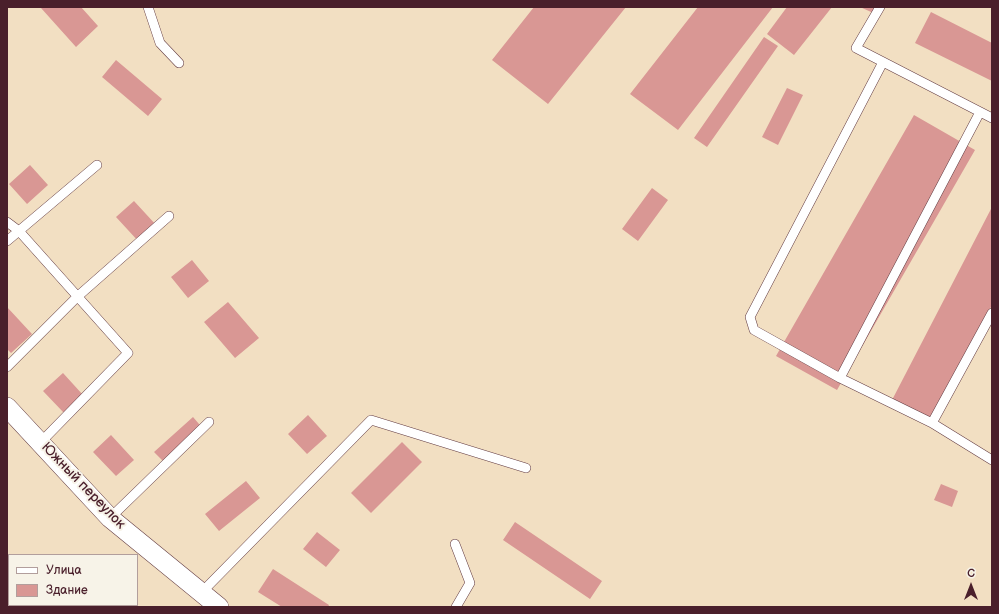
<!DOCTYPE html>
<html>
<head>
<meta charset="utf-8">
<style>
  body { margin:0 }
  #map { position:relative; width:999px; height:614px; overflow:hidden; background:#f2dfc2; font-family:"Balsamiq Sans",sans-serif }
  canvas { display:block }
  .frame { position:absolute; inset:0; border:8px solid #4a1f2b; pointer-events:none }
  .legend { position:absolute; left:8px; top:554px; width:130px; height:52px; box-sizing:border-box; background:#f7f3e8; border:1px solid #b29e9c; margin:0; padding:5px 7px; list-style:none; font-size:12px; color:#4a1f2b }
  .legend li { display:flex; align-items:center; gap:8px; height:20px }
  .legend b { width:20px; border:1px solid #b29e9c }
  .north { position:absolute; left:951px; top:566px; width:40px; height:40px; -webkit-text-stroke:3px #f7f3e8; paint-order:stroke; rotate:0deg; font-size:11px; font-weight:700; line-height:16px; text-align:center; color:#4a1f2b }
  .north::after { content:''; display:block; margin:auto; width:14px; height:18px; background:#4a1f2b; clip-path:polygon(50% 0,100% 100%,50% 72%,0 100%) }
</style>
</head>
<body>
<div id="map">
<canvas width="999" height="614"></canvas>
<div class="frame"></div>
<ul class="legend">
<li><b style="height:5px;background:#fff"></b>Улица</li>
<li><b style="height:11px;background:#d99794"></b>Здание</li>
</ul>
<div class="north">С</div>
</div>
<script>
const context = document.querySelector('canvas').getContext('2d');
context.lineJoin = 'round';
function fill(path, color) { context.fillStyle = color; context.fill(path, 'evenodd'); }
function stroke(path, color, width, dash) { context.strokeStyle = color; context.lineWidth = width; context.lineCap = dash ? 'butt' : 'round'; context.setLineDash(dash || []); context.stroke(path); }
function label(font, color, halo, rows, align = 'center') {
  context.font = font + ' "Balsamiq Sans",sans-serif'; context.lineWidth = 4; context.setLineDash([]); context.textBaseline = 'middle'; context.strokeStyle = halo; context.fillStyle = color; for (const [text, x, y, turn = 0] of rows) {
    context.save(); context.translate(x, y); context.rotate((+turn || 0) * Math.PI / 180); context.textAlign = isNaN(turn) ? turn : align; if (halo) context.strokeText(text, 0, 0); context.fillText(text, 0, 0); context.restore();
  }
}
fill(new Path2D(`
  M42,7H81L98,26L76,47L41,8Z
  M534,7H626L548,104L492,60Z
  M698,7H773L678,130L630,94Z
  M787,7H832L794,55L767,34Z
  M860,7H884L880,16Z
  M931,12L992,43V81L915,43Z
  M764,37L778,46L707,147L694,138Z
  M116,60L162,99L148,116L102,77Z
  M787,88L803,95L778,145L762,137Z
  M914,115L975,150L837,390L776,356Z
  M30,165L48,185L27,204L9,184Z
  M652,188L668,200L638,241L622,229Z
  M134,201L157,226L139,242L116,217Z
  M992,207V305L931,423L891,402Z
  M192,260L209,281L188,298L171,277Z
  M228,302L259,338L235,358L204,322Z
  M7,307L32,334L11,353L7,349Z
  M63,373L83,395L64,413L43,391Z
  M308,415L327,436L307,454L288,434Z
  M193,417L205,431L167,465L154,452Z
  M111,435L134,460L116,476L93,452Z
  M402,442L422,462L371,513L351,493Z
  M246,481L260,498L219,531L205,514Z
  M941,484L958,491L952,507L934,500Z
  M515,522L602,581L590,599L503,540Z
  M317,532L340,550L326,567L303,549Z
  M273,569L329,605L328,607H282L258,592Z`), '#d99794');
const lane = new Path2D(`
  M148,7L160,43L179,63
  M880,7L856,48L992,118
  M883,62L750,317L754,330L840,378L932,423L992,460
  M7,222L19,231L128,353L41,442
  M7,241L97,165
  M7,367L77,297L169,216
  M840,378L980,112
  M932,423L992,313
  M110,518L209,422
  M455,544L470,583L456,607
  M202,592L371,420L526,468`);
const street = new Path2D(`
  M7,407L110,518L219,607`);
stroke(lane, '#633c42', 10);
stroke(street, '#633c42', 20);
stroke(lane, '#fff', 9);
stroke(street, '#fff', 19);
label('14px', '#4a1f2b', '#f7f3e8', [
  ["Южный переулок",83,486,46]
]);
</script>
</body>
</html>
